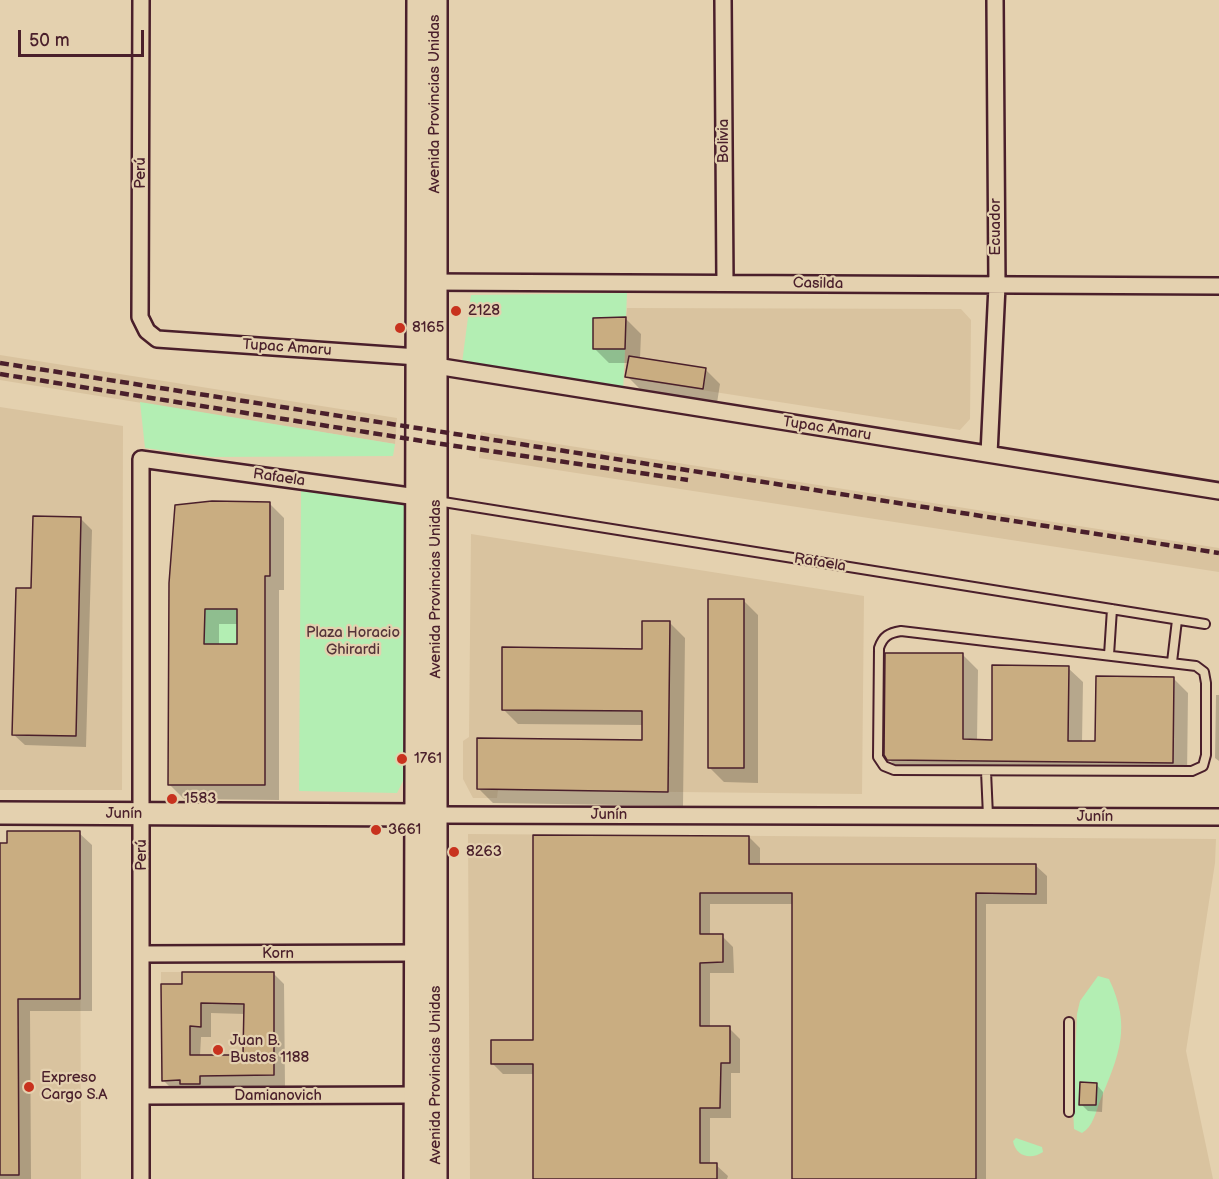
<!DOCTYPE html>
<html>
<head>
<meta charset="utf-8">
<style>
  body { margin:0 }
  #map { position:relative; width:1219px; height:1179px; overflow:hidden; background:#e4d1af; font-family:"Balsamiq Sans",sans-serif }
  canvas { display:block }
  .scale { position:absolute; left:18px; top:30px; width:126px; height:27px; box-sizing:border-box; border:3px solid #4a1f2b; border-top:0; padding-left:8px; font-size:18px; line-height:21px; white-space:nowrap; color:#4a1f2b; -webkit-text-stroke:4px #e4d1af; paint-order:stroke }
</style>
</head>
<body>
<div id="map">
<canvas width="1219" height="1179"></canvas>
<div class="scale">50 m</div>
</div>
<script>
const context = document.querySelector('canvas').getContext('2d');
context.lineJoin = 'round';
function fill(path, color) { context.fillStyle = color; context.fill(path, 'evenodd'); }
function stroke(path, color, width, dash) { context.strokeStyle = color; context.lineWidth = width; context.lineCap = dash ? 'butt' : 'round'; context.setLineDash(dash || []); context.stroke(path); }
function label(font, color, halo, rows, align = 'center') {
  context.font = font + ' "Balsamiq Sans",sans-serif'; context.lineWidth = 4.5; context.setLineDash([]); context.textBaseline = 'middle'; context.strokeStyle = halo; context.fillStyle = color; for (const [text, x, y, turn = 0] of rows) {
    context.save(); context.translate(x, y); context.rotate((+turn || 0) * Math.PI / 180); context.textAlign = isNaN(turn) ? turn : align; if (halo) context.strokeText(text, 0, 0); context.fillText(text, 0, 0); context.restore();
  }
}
fill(new Path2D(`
  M627,308L961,309L971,320L970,419L960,430L624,378L625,349H593V318L626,317Z
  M0,355L397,418L395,444L0,380Z
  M0,407L123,426L122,790H0Z
  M481,432L1219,548V572L479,458Z
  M471,534L864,596L862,794L498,790L497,798H473L463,779V741L469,737Z
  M7,831H80L81,1179H0V843H7Z
  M468,834L1216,839L1215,863L1186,1051L1213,1179H470Z
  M161,972H274V1075L200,1076V1084H180V1081H161Z`), '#d9c39f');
fill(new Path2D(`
  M627,293L626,317L593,318V349H625L623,392L462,363L471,295Z
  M140,402L395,444L393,456L212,457L145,448Z
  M301,491L407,505L405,777L397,793L299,791Z
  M205,609H237V644H204Z
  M1098,976L1109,979C1132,1027 1119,1055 1100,1101C1096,1111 1093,1127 1082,1133L1074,1129L1073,1108L1077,1014L1080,1001Z
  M1016,1138L1042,1147L1043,1152C1031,1160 1016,1157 1013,1141Z`), '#b3eeb3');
fill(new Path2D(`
  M626,319L641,334L640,359L705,369L720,384L717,403L642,391L627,376L629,363H609L594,348Z
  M269,503L284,518V590H279V800L184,799L169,784L177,507ZM219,624H239V645H219Z
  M81,519L92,530L86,747L25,745L13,734L32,590Z
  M743,600L758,615V783L724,782L709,767Z
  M670,623L685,638L683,806L493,803L478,788L644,741V725L518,724L503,709L643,650Z
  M963,655L978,670L977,741H993L1068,668L1083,682L1082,742H1097L1173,678L1188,693L1187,777L904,775L889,759Z
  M1216,695H1219V761L1215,758Z
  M79,833L92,845V1011H30L31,1179H0V844Z
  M749,837L760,848V865H1035L1047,876V904H986V1179H793V904H710V936H722L733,947L734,973H710V1028H729L740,1039V1073H731V1118H710V1165H716L728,1176L727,1179H535V1074H503L492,1063L535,1041Z
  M273,973L284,984L285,1086H210L211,1094L174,1091L163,1080L184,986ZM211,1013L245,1014V1057L200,1056L201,1037H211Z
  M1096,1084L1103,1092L1102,1112L1088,1111L1081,1104Z`), '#0003');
const building = new Path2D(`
  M626,317L625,349H593V318Z
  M629,356L706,368L703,389L625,377Z
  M212,501L270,502V576H265V785H168L169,583L175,505ZM205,609H237V644H204Z
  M33,516L81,517L76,736L12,735L16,588H31Z
  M708,599H744V768H708Z
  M642,621H670L668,792L477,789V738L642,740V711L502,710V647L642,649Z
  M885,653H963V739L992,740V665L1069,666L1068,741H1095L1096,676L1174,677L1173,763L887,760L884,755Z
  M7,831H80V999H18L19,1175H0V843H7Z
  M533,835L749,836V864H1036V894L976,893V1179H792V893H700V934H723V962L700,963V1026H730V1063H721L720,1108H700V1163H717V1179H533V1064H491V1040H533Z
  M182,972H274V1075L200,1076V1084H180V1080L162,1081L161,984H182ZM201,1003L244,1004L243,1055H190V1026L201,1027Z
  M1080,1082L1097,1083L1096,1105H1079Z`);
fill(building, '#c9ad81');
stroke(building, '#4a1f2b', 1.5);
const lane = new Path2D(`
  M437,501L1205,624
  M901,631L1196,666L1204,672L1206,683V755L1203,766L1192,771L894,770L884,766L878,757L879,648C883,636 889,633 901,631Z
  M1109,655L1112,609
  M1172,662L1177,620
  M986,771L988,816
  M1069,1112V1022`);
const street = new Path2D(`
  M141,0L140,317L147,331L157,339L418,357
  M723,0L725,283
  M427,282L1219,286
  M436,366L1219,491
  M989,454L997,286L995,0
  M436,815L1219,817
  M141,954L416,953
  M141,1096L415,1095
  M141,1179V459L417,497`);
const secondary = new Path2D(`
  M436,0V1179
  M0,813L428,815
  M415,1179L418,0`);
stroke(lane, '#4a1f2b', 12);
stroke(street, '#4a1f2b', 20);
stroke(secondary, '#4a1f2b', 26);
stroke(lane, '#e4d1af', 8);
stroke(street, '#e4d1af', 15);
stroke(secondary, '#e4d1af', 21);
stroke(new Path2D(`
  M0,363L1219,553
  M0,374L435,443L688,480`), '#4a1f2b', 4.5, [9, 4.5]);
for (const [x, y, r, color] of [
  [456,311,6,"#c8321e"],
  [400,328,6,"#c8321e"],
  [402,759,6,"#c8321e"],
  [172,799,6,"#c8321e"],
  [376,830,6,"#c8321e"],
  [454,852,6,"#c8321e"],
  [218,1050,6,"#c8321e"],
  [29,1087,6,"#c8321e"]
]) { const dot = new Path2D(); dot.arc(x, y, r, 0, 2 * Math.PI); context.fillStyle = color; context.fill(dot); stroke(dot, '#e4d1af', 2); }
label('15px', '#4a1f2b', '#e4d1af', [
  ["Avenida Provincias Unidas",435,104,-90],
  ["Bolivia",724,141,-90],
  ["Perú",141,173,-90],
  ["Ecuador",996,227,-90],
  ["Casilda",818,284,1],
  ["Tupac Amaru",287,348,4],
  ["Tupac Amaru",827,429,9],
  ["Rafaela",279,478,8],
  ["Rafaela",820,563,9],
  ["Avenida Provincias Unidas",436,589,-90],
  ["Junín",124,814],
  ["Junín",609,815],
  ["Junín",1095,817],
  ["Perú",142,855,-90],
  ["Korn",278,954],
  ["Avenida Provincias Unidas",436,1075,-90],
  ["Damianovich",278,1096]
]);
label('15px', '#4a1f2b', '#e4d1af', [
  ["2128",468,311],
  ["8165",412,328],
  ["1761",414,759],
  ["1583",184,799],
  ["3661",388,830],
  ["8263",466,852],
  ["Juan B.",230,1041],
  ["Bustos 1188",230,1058],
  ["Expreso",41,1078],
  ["Cargo S.A",41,1095]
], 'left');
label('15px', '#543439', '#e4d1af', [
  ["Plaza Horacio",353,633],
  ["Ghirardi",353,650]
]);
</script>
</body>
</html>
